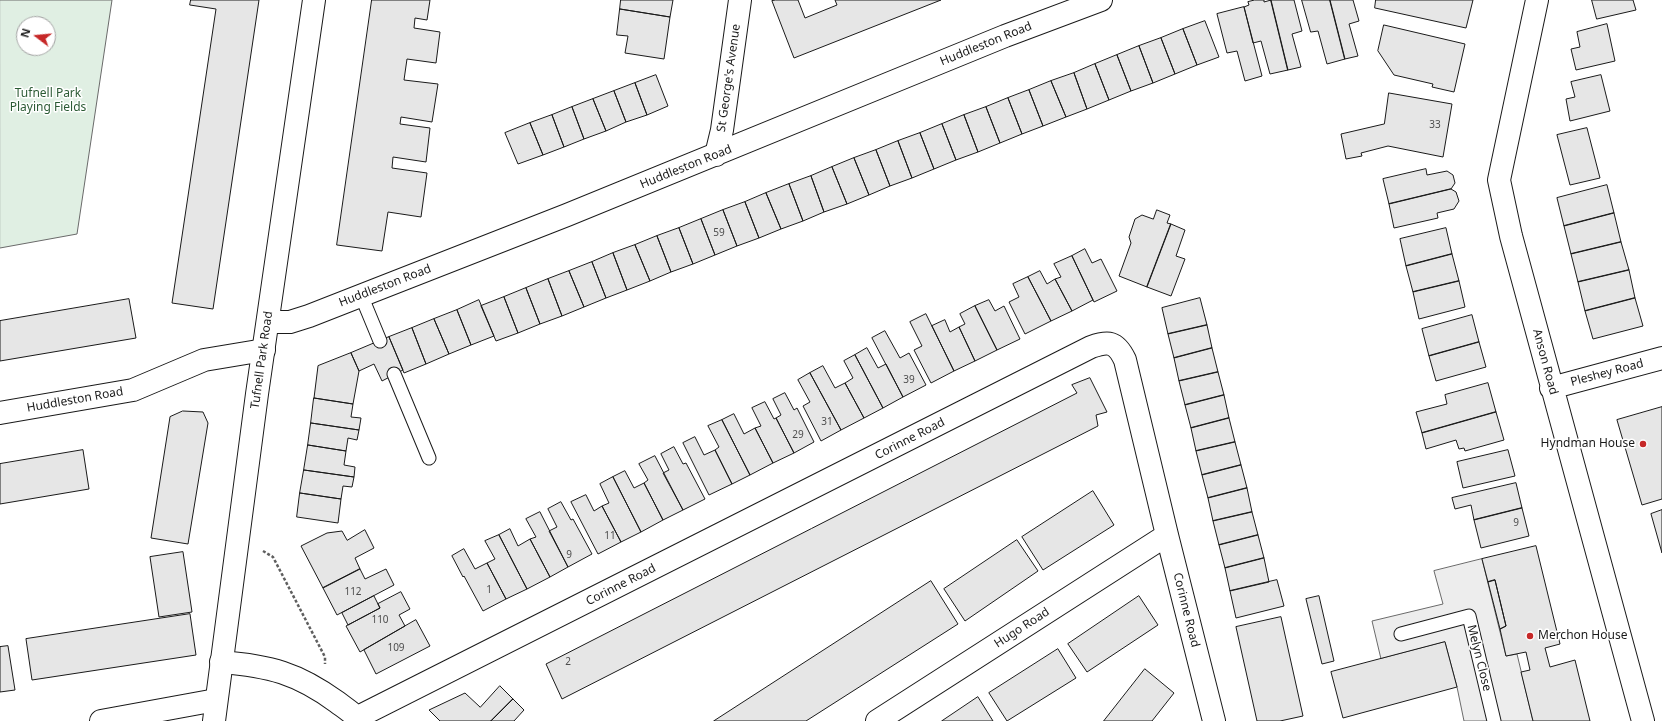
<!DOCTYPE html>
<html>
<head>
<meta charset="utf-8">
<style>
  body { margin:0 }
  #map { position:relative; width:1662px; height:721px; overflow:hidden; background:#fff; font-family:"Noto Sans",sans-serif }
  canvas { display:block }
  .north { position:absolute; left:16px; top:16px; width:40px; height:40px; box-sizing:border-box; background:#fff; border:1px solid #a3a3a3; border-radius:50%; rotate:286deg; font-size:11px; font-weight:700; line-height:16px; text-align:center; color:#1a1a1a }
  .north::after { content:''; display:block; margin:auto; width:14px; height:18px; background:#c62828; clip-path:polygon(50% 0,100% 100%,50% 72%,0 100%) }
</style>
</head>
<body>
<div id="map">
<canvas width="1662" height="721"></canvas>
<div class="north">N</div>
</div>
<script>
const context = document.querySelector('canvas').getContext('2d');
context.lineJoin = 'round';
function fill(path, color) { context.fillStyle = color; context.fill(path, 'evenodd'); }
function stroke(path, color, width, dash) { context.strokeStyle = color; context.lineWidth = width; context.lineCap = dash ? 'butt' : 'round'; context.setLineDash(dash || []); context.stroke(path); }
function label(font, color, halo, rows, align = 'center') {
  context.font = font + ' "Noto Sans",sans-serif'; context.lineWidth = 3; context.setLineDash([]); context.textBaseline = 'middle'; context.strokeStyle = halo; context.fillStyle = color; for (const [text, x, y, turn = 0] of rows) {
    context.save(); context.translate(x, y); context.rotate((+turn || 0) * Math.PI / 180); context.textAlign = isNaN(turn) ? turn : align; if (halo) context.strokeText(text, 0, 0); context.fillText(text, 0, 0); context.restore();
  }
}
const green = new Path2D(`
  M0,0H112L77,234L0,248ZM24,24H48V48H24Z`);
fill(green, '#e0efe3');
stroke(green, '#6a6a6a', 1);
const parking = new Path2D(`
  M1482,559L1506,656L1517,654L1533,721H1464L1457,687L1445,642L1381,659L1372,621L1443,604L1434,571Z`);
fill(parking, '#ededed');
stroke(parking, '#6a6a6a', 1);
const building = new Path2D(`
  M191,0H259L213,309L172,303L216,9L190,5Z
  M372,0H430L427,20L415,18L414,28L440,32L436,63L407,59L404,80L438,84L432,122L401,117L400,124L430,128L426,162L393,157L392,168L427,173L421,217L388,212L382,251L337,245Z
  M621,0H673L670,17L620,9Z
  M776,0H798L805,18L837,5L835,0H941L794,58L772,1Z
  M1255,0H1264V2L1271,0L1288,70L1270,74L1261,41L1253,43L1244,7L1249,5L1248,2Z
  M1271,0H1294L1302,31L1292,34L1301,67L1288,70Z
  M1302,0H1330L1345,59L1327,64L1318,31L1311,32Z
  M1330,0H1353L1359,21L1349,24L1358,56L1345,59Z
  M1376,0H1473L1466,28L1375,8Z
  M1592,0H1633L1636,10L1597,19Z
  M1244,7L1262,76L1245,81L1237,51L1227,53L1217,14Z
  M620,9L670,17L664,59L625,53L628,36L617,35Z
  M1205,21L1219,57L1197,65L1183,29Z
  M1607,24L1615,61L1576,70L1571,49L1580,47L1577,32Z
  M1384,25L1465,44L1454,92L1432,87L1433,84L1394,75L1378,51Z
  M1183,29L1197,65L1175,74L1161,38Z
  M1161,38L1175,74L1153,83L1139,46Z
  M1139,46L1153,83L1131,91L1117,55Z
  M1117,55L1131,91L1109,100L1095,64Z
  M1095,64L1109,100L1087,109L1074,73Z
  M1074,73L1087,109L1066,117L1051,81Z
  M656,75L668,106L647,115L635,83Z
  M1601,75L1610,111L1570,121L1566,99L1575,97L1571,82Z
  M1051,81L1066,117L1043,126L1029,90Z
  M635,83L647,115L626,122L614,91Z
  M1029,90L1043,126L1022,134L1008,98Z
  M614,91L626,122L606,131L593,99Z
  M1389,93L1452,104L1443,157L1388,146L1361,153L1362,156L1346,159L1341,134L1384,124Z
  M1008,98L1022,134L1000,143L986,107Z
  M593,99L606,131L584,139L572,107Z
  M572,107L584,139L564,147L552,115Z
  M986,107L1000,143L978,152L964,115Z
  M552,115L564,147L543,155L530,123Z
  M964,115L978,152L956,160L942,124Z
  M530,123L543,155L518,164L505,133Z
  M942,124L956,160L934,169L920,133Z
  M1587,128L1600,178L1570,185L1557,135Z
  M920,133L934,169L912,178L898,141Z
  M898,141L912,178L890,186L876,150Z
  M876,150L890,186L869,195L854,158Z
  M854,158L869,195L847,204L832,167Z
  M832,167L847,204L824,212L811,176Z
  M1426,169L1427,175L1447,171L1453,175L1455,183L1451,189L1389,204L1383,179Z
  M811,176L824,212L803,221L789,184Z
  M789,184L803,221L781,229L766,193Z
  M1607,185L1614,213L1564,226L1557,198Z
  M1451,189L1456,192L1459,201L1454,209L1437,213L1438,218L1394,228L1389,204Z
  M766,193L781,229L759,238L745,202Z
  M745,202L759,238L737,246L723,210Z
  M723,210L737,246L715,255L701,219Z
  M1157,210L1170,215L1167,223L1171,224L1147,287L1119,276L1131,243L1129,237L1135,219L1142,215L1153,219Z
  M1614,213L1621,242L1571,254L1564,226Z
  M701,219L715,255L693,264L679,228Z
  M1171,224L1185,230L1176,256L1185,259L1171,296L1147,287Z
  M679,228L693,264L671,272L657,236Z
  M1446,228L1452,254L1406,266L1400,239Z
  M657,236L671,272L650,281L635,245Z
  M1621,242L1629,270L1578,282L1571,254Z
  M635,245L650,281L627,290L613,253Z
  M1085,249L1092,263L1101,259L1117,291L1094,302L1072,256Z
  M613,253L627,290L606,298L592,262Z
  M1452,254L1459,281L1413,292L1406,266Z
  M1072,256L1093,300L1072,311L1055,279L1061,277L1054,264Z
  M592,262L606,298L584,307L569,271Z
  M1629,270L1635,298L1585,311L1578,282Z
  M569,271L584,307L562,316L548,279Z
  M1040,271L1047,284L1055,279L1072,311L1051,321L1028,277Z
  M1028,277L1051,321L1025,334L1009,302L1019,297L1013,284Z
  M548,279L562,316L540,324L526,288Z
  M1459,281L1465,307L1419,319L1413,292Z
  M526,288L540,324L518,333L504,297Z
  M504,297L518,333L496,341L481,306Z
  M1200,298L1207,325L1168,334L1162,308Z
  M1635,298L1643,326L1593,339L1585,311Z
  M129,299L136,338L0,361V321Z
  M479,300L494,336L471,345L457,310Z
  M989,300L995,311L1004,306L1020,339L997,350L975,306Z
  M975,306L997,350L975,361L959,327L965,324L960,314Z
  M457,310L471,345L449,354L434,319Z
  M926,314L954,371L931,383L914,350L922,346L910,322Z
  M1472,315L1479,342L1429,356L1422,329Z
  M434,319L449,354L426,364L412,328Z
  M945,320L950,332L959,327L975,361L954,371L932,326Z
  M1207,325L1212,348L1174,358L1168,334Z
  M412,328L426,364L404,373L389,337Z
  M885,331L900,358L909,353L926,385L903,397L872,338Z
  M389,337L403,370L382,381L374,364L359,371L351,353Z
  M1479,342L1486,367L1436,381L1429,356Z
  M867,348L878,368L886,364L903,397L883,408L855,355Z
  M1212,348L1218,372L1179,381L1174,358Z
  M351,353L359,371L353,404L314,398L318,366Z
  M855,355L883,408L864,418L845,383L853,378L844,361Z
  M823,366L835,388L845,383L864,418L841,430L810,373Z
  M1218,372L1224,395L1185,405L1179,381Z
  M810,373L841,430L821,441L803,406L810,402L798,380Z
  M1090,378L1107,412L1096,415L1098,426L562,699L546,664L1077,393L1072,385Z
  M1488,383L1496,412L1422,433L1416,412L1447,404L1445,395Z
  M785,393L794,410L797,408L814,442L794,453L776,418L781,415L773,399Z
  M1224,395L1229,418L1191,428L1185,405Z
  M314,398L353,404L351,417L361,418L359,430L311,423Z
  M765,402L774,419L776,418L794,453L773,463L755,428L761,426L752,408Z
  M1662,407V499L1642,505L1617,420Z
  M183,411L203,412L208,423L188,544L151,538L170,417Z
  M1496,412L1504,440L1465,451L1464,448L1459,449L1456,440L1426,449L1422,433Z
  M734,414L744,434L755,428L773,463L750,475L722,420Z
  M1229,418L1235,442L1196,451L1191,428Z
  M722,420L750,475L732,484L715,450L719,447L708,426Z
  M311,423L359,430L357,440L348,438L346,451L308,445Z
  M695,437L704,455L715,450L732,484L709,495L683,443Z
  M1235,442L1241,465L1202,475L1196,451Z
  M308,445L346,451L344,465L355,467L354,477L304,470Z
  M674,447L683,464L686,463L705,499L683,510L663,473L669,470L661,454Z
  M83,450L89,489L0,504V464Z
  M1508,450L1515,476L1463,488L1457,462Z
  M655,456L683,510L663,520L644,483L648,480L639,464Z
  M1241,465L1247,488L1208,498L1202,475Z
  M304,470L354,477L352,487L343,486L341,499L300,493Z
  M625,471L634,488L644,483L663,520L641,532L613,477Z
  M613,477L641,532L621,542L602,506L609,503L600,484Z
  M1516,483L1522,508L1474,520L1471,505L1455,509L1452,498Z
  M1247,488L1252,512L1213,521L1208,498Z
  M1093,491L1114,525L1043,570L1022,537Z
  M300,493L341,499L338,523L297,517Z
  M586,495L594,511L602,506L621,542L598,554L571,502Z
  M561,502L571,520L573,519L592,554L568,567L549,531L557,527L548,509Z
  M1522,508L1529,536L1481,548L1474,520Z
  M1662,510V553L1651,514Z
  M540,512L568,567L550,577L530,539L536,537L526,519Z
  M1252,512L1258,535L1219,545L1213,521Z
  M510,529L518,546L530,539L550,577L527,589L499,535Z
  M365,530L374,548L355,558L360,569L323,588L301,546L327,533L342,531L347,540Z
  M499,535L527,589L506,599L487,563L495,559L485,541Z
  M1258,535L1264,558L1225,568L1219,545Z
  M1017,540L1038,571L965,621L944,589Z
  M1536,546L1560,644L1545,648L1550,667L1575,660L1590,721H1533L1521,672L1530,670L1526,652L1506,656L1500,629L1506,626L1495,580L1488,582L1482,559Z
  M464,549L475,569L487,563L506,599L483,611L464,576L463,577L452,556Z
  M183,552L192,612L159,617L150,557Z
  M1264,558L1269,582L1230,591L1225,568Z
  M360,569L365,579L386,569L394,585L337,615L323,588Z
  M1277,580L1284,606L1236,618L1230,591Z
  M1495,580L1506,626L1500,629L1488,582Z
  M931,581L958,624L806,721H714Z
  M401,592L410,609L399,615L405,626L360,652L346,626L380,608L378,604Z
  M374,596L380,608L348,625L342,613Z
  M1139,596L1158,625L1087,672L1068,644Z
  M1319,596L1334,661L1322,664L1306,599Z
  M190,614L196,655L32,680L26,639Z
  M1281,617L1303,716L1280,721H1257L1236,627Z
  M416,620L430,646L376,674L364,650Z
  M1445,642L1457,687L1343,718L1331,672Z
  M8,646L15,690L0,692V647Z
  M1058,649L1076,678L1007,721L989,693Z
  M1145,669L1174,693L1152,721H1104Z
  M500,686L513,699L491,721H440L429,710L465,693L480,707Z
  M978,697L993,721H942Z
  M513,699L524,710L514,721H491Z`);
fill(building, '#e6e6e6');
stroke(building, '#1a1a1a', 1);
const service = new Path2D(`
  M361,295L380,341
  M394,374L429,458
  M1401,634L1469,616L1494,721`);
const minor = new Path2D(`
  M1537,0L1499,180L1511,236L1643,721
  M716,155L722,130L740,0
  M268,322H290L309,316L567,215L1005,36L1101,0
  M1551,388L1662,358
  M0,413L133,390L204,360L264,350
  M221,662C270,666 297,673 337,702C345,708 354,714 361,721
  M358,717L1091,347C1108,341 1116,341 1125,360L1167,535L1214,721
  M101,721L216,700
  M877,721L1167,535`);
const tertiary = new Path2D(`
  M214,721L257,394L314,0`);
stroke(service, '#1a1a1a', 15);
stroke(minor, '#1a1a1a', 24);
stroke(tertiary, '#1a1a1a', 24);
stroke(new Path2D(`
  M263,551L273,557L325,657V664`), '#5f5f5f', 2.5, [3, 2]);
stroke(service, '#fff', 13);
stroke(minor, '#fff', 22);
stroke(tertiary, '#fff', 22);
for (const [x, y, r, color] of [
  [1643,444,4,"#c62828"],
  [1530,636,4,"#c62828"]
]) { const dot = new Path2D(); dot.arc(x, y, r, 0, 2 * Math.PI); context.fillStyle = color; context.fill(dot); stroke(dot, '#fff', 1.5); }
label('10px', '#4d4d4d', null, [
  ["33",1435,125],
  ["59",719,233],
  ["39",909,380],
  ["31",827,422],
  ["29",798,435],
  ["9",1516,523],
  ["11",610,536],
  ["9",569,555],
  ["1",489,590],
  ["112",353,592],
  ["110",380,620],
  ["109",396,648],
  ["2",568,662]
]);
label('12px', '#1a1a1a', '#fff', [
  ["Huddleston Road",986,44,-22],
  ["St George's Avenue",729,78,-82],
  ["Huddleston Road",686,167,-22],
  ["Huddleston Road",385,286,-21],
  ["Tufnell Park Road",262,360,-82],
  ["Anson Road",1545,362,75],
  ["Pleshey Road",1607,373,-15],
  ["Huddleston Road",75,400,-10],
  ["Corinne Road",910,439,-27],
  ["Corinne Road",621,585,-27],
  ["Corinne Road",1186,610,76],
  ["Hugo Road",1022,628,-33],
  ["Melyn Close",1479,658,76]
]);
label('12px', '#2b5a34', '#fff', [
  ["Tufnell Park",48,94],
  ["Playing Fields",48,108]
]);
label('12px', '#1a1a1a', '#fff', [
  ["Hyndman House",1635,444],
  ["Merchon House",1538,636,"left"]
], 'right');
</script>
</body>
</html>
